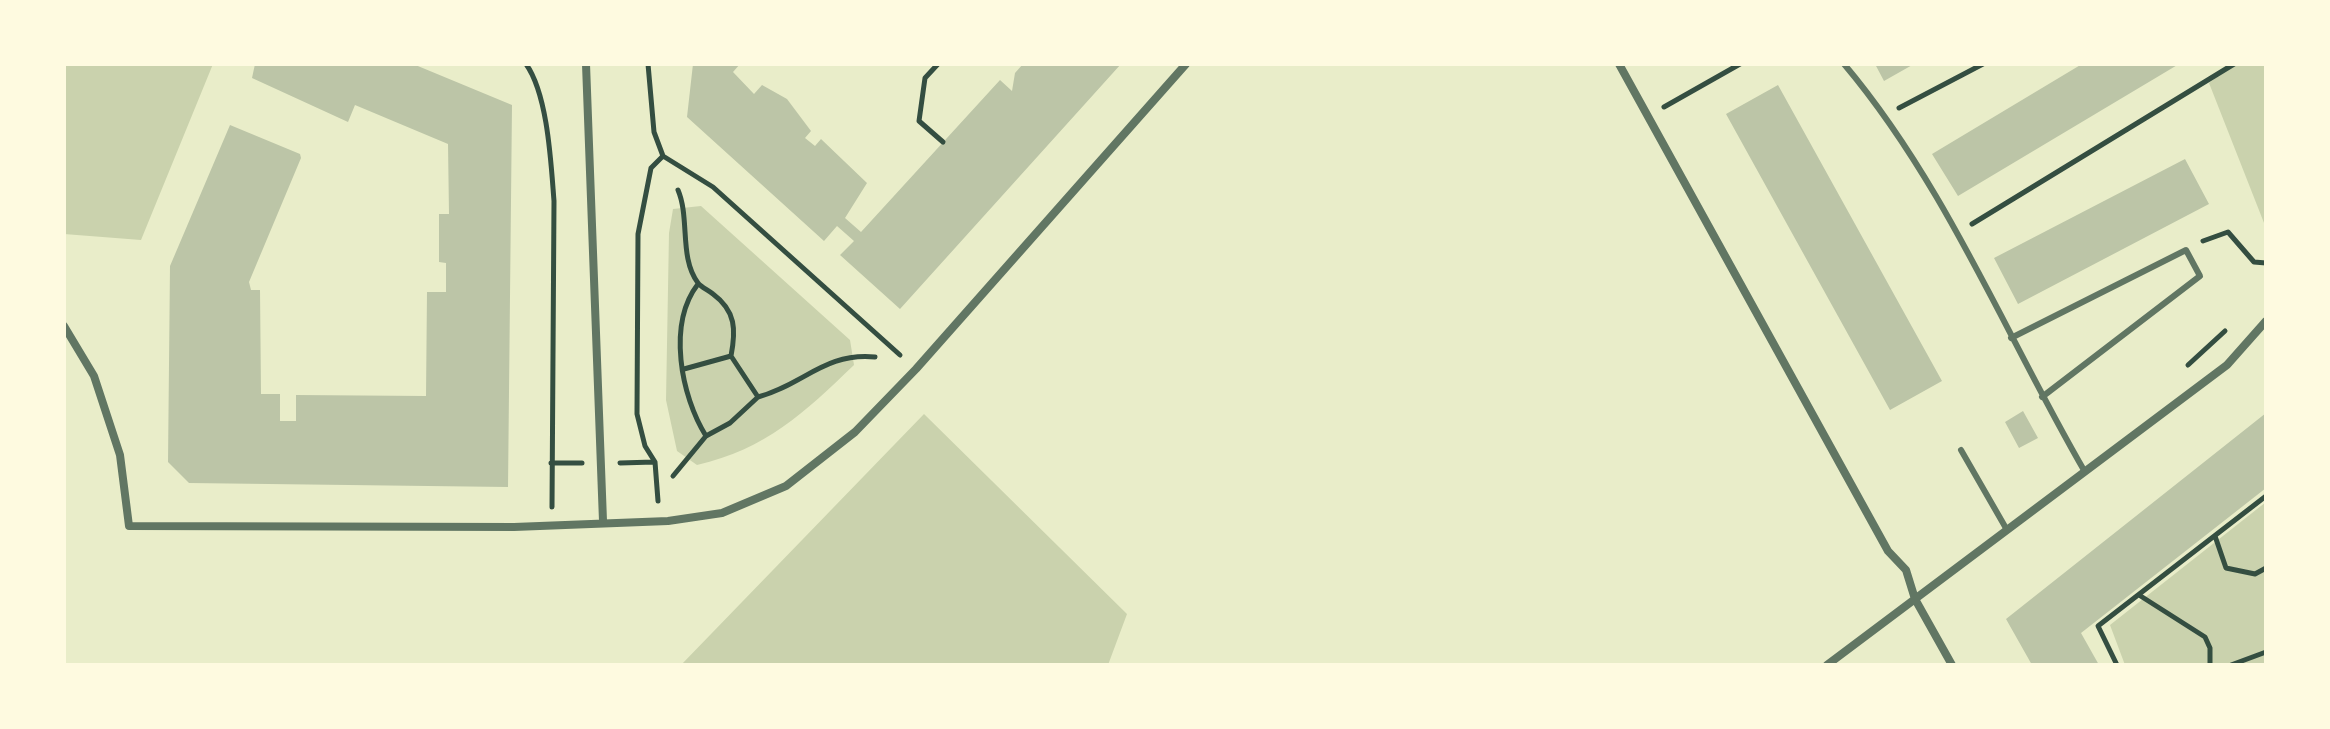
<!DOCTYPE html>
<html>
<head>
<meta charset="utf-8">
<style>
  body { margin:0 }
  #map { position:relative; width:2330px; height:729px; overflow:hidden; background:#e9edc9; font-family:"Varela Round",sans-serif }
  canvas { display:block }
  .frame { position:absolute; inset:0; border:66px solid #fefae0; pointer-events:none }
</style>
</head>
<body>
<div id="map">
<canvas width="2330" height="729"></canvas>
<div class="frame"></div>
</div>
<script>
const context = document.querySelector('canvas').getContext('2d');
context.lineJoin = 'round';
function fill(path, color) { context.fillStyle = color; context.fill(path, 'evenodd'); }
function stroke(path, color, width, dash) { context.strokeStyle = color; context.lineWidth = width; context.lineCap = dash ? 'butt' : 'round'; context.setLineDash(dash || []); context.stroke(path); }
fill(new Path2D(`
  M64,64H213L141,240L64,234Z
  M2233,64H2266V228L2209,83Z
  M701,206L850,340L854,365C804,413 766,449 697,465L677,451L666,400L669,233L673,209Z
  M924,414L1127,614L1108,665H681Z
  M2266,502V665H2125L2110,625Z`), '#cad2ad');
fill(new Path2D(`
  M255,64H413L512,105L508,487L189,483L168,462L170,266L230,125L300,154L301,158L249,282L251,290H260L261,394H280V421H296V395L426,396L427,292H446V263L439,262V214H449L448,144L355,105L348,122L252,78Z
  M693,64H740L733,72L754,94L762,85L787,99L811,131L805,138L815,146L821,139L867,183L845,218L861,232L1000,80L1012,91L1015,73L1023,64H1121L900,309L840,255L854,241L837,226L824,241L687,117Z
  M1875,64H1914L1884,81Z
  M2082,64H2179L1958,196L1932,154Z
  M1778,85L1942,381L1890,410L1726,114Z
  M2185,159L2209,204L2018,304L1994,258Z
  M2023,411L2038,438L2019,448L2005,422Z
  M2266,413V488L2081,633L2099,665H2032L2006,619Z`), '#bcc5a7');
stroke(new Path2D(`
  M526,64C548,95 551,164 554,201L552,507
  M648,64L654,132L663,156L713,187L900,355
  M938,64L925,78L919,121L943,142
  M1664,107L1740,64
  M1899,108L1983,64
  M678,190C690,218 679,258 698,283C701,287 708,290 713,294C736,311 736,330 731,356L758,397C803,385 825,352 875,357
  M1972,224L2234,64
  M2203,241L2228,232L2254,262L2266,263
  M698,284C667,324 681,396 706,436
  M2188,365L2225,331
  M684,369L731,356
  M551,463H582
  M620,463L654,462
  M673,476L706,436L730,423L758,397
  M658,501L655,462L645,446L637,414L638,234L651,168L663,156
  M2215,536L2226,568L2255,574L2266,568
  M2139,595L2205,637L2210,648V665
  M2117,665L2098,626L2266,496
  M2231,665L2266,652`), '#344e41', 5);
stroke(new Path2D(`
  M1844,64C1946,185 2006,336 2085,472
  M2011,338L2186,250L2200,276L2042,397
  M1961,450L2007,530`), '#617663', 6);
stroke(new Path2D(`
  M586,64L603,521
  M1619,64L1888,551L1906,570L1915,599L1952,665
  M64,326L94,376L120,455L129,526L514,527L668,521L722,513L786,486L855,432L916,369L1186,64
  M1827,665L2227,365L2266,321`), '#617663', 8);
</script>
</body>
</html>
